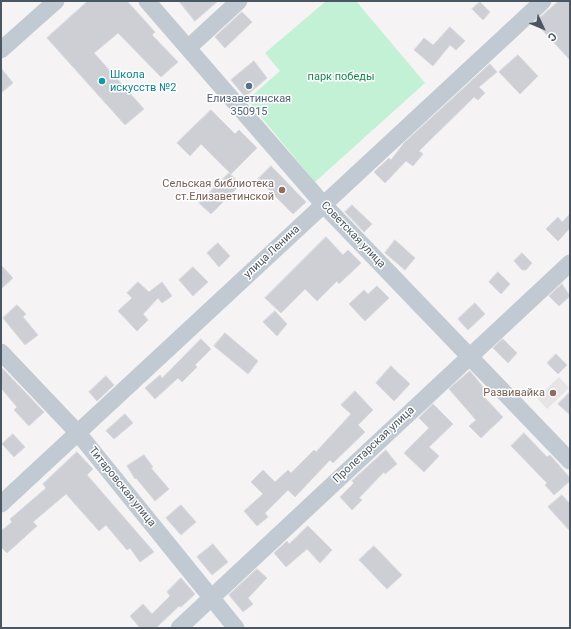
<!DOCTYPE html>
<html>
<head>
<meta charset="utf-8">
<style>
  body { margin:0 }
  #map { position:relative; width:571px; height:629px; overflow:hidden; background:#f5f3f3; font-family:Roboto,sans-serif }
  canvas { display:block }
  .frame { position:absolute; inset:0; border:2px solid #4a5661; pointer-events:none }
  .north { position:absolute; left:523px; top:8px; width:40px; height:40px; -webkit-text-stroke:3px #fff; paint-order:stroke; rotate:134deg; font-size:11px; font-weight:700; line-height:16px; text-align:center; color:#4a5661 }
  .north::after { content:''; display:block; margin:auto; width:14px; height:18px; background:#4a5661; clip-path:polygon(50% 0,100% 100%,50% 72%,0 100%) }
</style>
</head>
<body>
<div id="map">
<canvas width="571" height="629"></canvas>
<div class="frame"></div>
<div class="north">С</div>
</div>
<script>
const context = document.querySelector('canvas').getContext('2d');
context.lineJoin = 'round';
function fill(path, color) { context.fillStyle = color; context.fill(path, 'evenodd'); }
function stroke(path, color, width, dash) { context.strokeStyle = color; context.lineWidth = width; context.lineCap = dash ? 'butt' : 'round'; context.setLineDash(dash || []); context.stroke(path); }
function label(font, color, halo, rows, align = 'center') {
  context.font = font + ' Roboto,sans-serif'; context.lineWidth = 3; context.setLineDash([]); context.textBaseline = 'middle'; context.strokeStyle = halo; context.fillStyle = color; for (const [text, x, y, turn = 0] of rows) {
    context.save(); context.translate(x, y); context.rotate((+turn || 0) * Math.PI / 180); context.textAlign = isNaN(turn) ? turn : align; if (halo) context.strokeText(text, 0, 0); context.fillText(text, 0, 0); context.restore();
  }
}
fill(new Path2D(`
  M559,377L569,388L547,409L537,398Z`), '#e6e4e5');
fill(new Path2D(`
  M326,1H356L425,83L315,182L247,100L280,71L265,53Z`), '#c3f1d5');
const building = new Path2D(`
  M88,1H127L155,32L152,35L178,62L161,77L118,33L94,53L144,109L125,125L47,38Z
  M179,1H218L195,21Z
  M559,1H570V60L535,22Z
  M480,2L490,12L483,20L472,9Z
  M242,12L252,22L225,48L215,37Z
  M450,27L465,41L456,50L450,45L433,66L414,50L424,38L433,45Z
  M518,55L538,76L520,94L499,72Z
  M254,61L267,78L245,97L231,80Z
  M490,64L497,72L479,87L485,93L478,100L474,97L419,151L423,154L413,166L406,161L385,183L374,172L389,158L391,160L404,143Z
  M1,68L13,83L1,93Z
  M211,110L235,134L239,130L257,148L231,174L201,144L190,156L177,143Z
  M271,166L306,202L293,214L258,179Z
  M229,173L241,184L211,214L199,203Z
  M352,205L372,224L364,232L345,212Z
  M570,214V228L558,241L546,229L558,217L562,222Z
  M326,237L343,255L348,250L361,263L339,284L337,281L317,301L305,289L281,313L265,298Z
  M395,240L415,258L405,270L385,253Z
  M218,243L230,256L219,267L207,253Z
  M522,253L532,263L526,270H522L514,261Z
  M1,265L13,278L1,289Z
  M193,267L208,282L193,296L179,280Z
  M498,272L510,284L501,294L489,282Z
  M138,282L149,292L162,282L172,296L162,303L158,298L143,314L148,320L137,331L118,311L132,298L127,293Z
  M562,284L570,296L559,306L549,296Z
  M377,286L389,298L365,321L349,304L364,290L368,294Z
  M475,303L485,314L468,330L458,319Z
  M17,305L26,314L23,317L38,335L25,345L3,318Z
  M275,311L287,324L277,336L263,322Z
  M225,333L258,361L248,374L214,346Z
  M201,339L211,349L195,365L197,367L182,382L178,378L155,399L145,388L160,375L162,378Z
  M503,339L517,353L508,363L493,348Z
  M556,354L567,365L558,374L547,363Z
  M391,366L410,384L394,401L376,383Z
  M1,367L44,412L29,426L14,410L17,407L1,388Z
  M470,371L488,393L484,397L503,417L481,438L469,426L476,420L449,389Z
  M106,376L114,385L97,401L89,392Z
  M355,391L373,410L358,425L365,432L333,463L330,460L295,497L288,490L265,513L268,517L257,526L244,511L263,494L251,482L263,470L275,482L288,470L291,473L314,450L316,452L351,414L341,405Z
  M570,392V415L558,404Z
  M433,404L453,424L429,447L439,456L424,472L404,453L429,428L419,418Z
  M125,414L133,423L114,439L106,431Z
  M524,433L547,457L550,455L570,478V481L554,495L545,485L547,483L511,446Z
  M13,434L25,447L14,457L2,444Z
  M386,450L397,464L385,474L384,472L359,498L362,500L352,510L340,497L354,483L352,481Z
  M77,452L93,469L87,475L154,552L140,562L130,548L127,550L106,525L99,531L66,494L33,522L37,526L7,553L1,547V531L12,522L10,519L46,488L43,484Z
  M144,455L153,467L151,468L169,489L155,501L136,478L135,479L127,466Z
  M562,495L570,504V531L548,507Z
  M181,505L196,522L181,535L166,518Z
  M308,526L332,550L320,563L307,549L286,567L274,553L287,541L289,544Z
  M213,544L228,562L212,575L197,557Z
  M374,546L402,575L387,589L359,560Z
  M257,569L267,578L248,598L253,604L243,612L229,595Z
  M181,578L195,594L181,607L179,606L156,628H140L130,616L143,604L152,614L170,596L167,592Z`);
fill(building, '#cdcfd5');
stroke(building, '#d7d9de', 1);
stroke(new Path2D(`
  M147,1L323,204L570,461
  M188,48L239,1
  M1,50L56,1
  M1,352L78,433L236,628
  M1,504L543,1
  M179,628L570,263`), '#c1cad2', 17);
for (const [x, y, r, color] of [
  [102,81,4,"#0f9aa8"],
  [249,86,4,"#5c6f8a"],
  [282,190,4,"#8d6e63"],
  [553,393,4,"#8d6e63"]
]) { const dot = new Path2D(); dot.arc(x, y, r, 0, 2 * Math.PI); context.fillStyle = color; context.fill(dot); stroke(dot, '#fff', 1.5); }
label('11px', '#0d838f', '#fff', [
  ["Школа",110,75],
  ["искусств №2",110,88]
], 'left');
label('11px', '#17864f', '#fff', [
  ["парк победы",341,77]
]);
label('11px', '#4e5e75', '#fff', [
  ["Елизаветинская",249,99],
  ["350915",249,112]
]);
label('11px', '#785e54', '#fff', [
  ["Сельская библиотека",274,184],
  ["ст.Елизаветинской",274,197],
  ["Развивайка",545,393]
], 'right');
label('11px', '#4a5661', '#fff', [
  ["Советская улица",353,235,46],
  ["улица Ленина",272,252,-43],
  ["Пролетарская улица",374,445,-43],
  ["Титаровская улица",122,487,51]
]);
</script>
</body>
</html>
